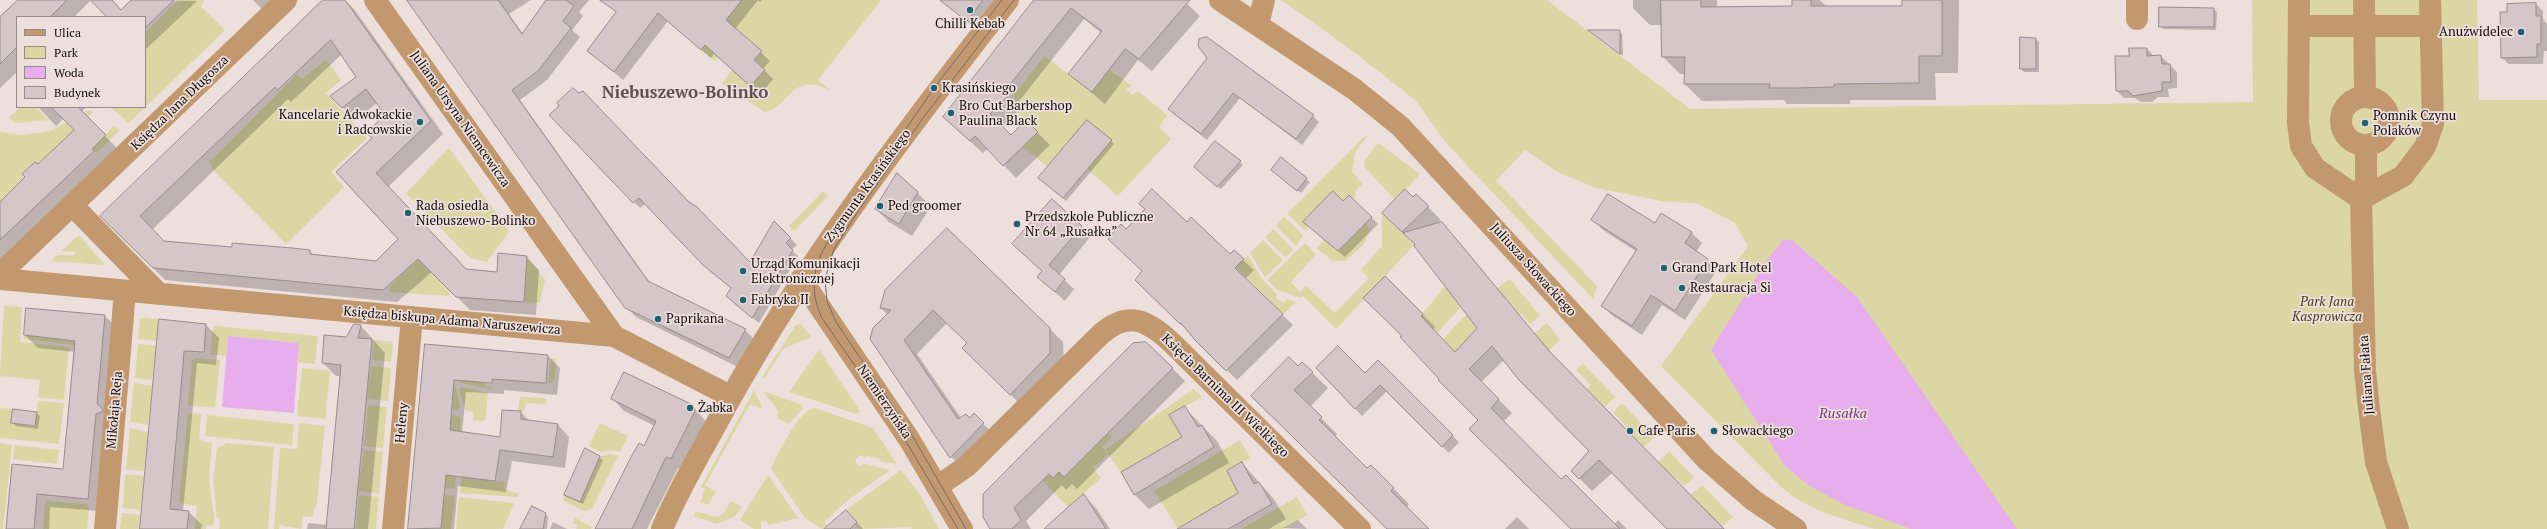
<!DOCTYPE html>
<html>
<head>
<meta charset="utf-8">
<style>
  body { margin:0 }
  #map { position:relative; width:2547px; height:529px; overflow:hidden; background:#eddfdb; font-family:"PT Serif",serif }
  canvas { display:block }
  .legend { position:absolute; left:16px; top:16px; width:130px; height:92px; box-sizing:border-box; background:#eddfdb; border:1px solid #958b88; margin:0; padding:5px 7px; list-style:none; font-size:12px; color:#110d0c }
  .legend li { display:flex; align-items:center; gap:8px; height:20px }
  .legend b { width:20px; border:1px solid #958b88 }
</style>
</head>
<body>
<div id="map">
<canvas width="2547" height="529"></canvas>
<ul class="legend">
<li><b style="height:5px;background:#c2996f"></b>Ulica</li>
<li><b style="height:11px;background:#dbd6a3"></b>Park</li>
<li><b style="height:11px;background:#e7aeee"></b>Woda</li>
<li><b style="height:11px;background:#d5c6ca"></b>Budynek</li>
</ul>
</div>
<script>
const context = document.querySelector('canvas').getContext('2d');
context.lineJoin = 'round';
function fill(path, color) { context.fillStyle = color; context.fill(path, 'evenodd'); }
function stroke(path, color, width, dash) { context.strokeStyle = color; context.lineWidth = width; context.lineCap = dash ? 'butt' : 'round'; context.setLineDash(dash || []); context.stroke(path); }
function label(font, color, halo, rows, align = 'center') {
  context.font = font + ' "PT Serif",serif'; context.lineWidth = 3.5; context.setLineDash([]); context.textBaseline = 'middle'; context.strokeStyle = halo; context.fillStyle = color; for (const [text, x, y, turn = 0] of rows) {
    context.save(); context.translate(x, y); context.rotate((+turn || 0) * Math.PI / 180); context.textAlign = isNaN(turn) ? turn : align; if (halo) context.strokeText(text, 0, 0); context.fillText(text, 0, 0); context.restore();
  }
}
fill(new Path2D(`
  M178,0H204L201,7L225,30L129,123L110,107H145V32Z
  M739,0H881L818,80L830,90C790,71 791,106 765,112L722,83L732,70L750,86L765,69L733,41L715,61L701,50Z
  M1281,0H1547L1690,109L2253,102L2252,0H2477L2479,100H2547V529H1875C1841,518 1807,510 1780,486L1661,366L1748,246L1735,223L1697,203L1667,202L1596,188L1556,171L1525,150L1496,181L1597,286L1593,299L1448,145L1415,100L1350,49Z
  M1045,56L1091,92L1109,70L1132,86L1126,89L1132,95L1138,91L1167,115L1159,127L1171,139L1118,196L1087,169L1048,167L1023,147L1038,132L1011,107L1016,100L1013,95Z
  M326,60L341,80L326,93L367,138L331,172L344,187L286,244L214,171L209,162L297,74L302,79Z
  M20,107H36L48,120L15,123L9,118Z
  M86,111H94L38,164L34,162L22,174L25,177L0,202V132L23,135L50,131Z
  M114,126L120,130L97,153L92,149Z
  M1366,135L1367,136L1355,153L1352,171L1362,184L1355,192L1356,196L1353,199L1349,195L1343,201L1333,191L1306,231L1287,214Z
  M1378,143L1420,174L1395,200L1364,166L1365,160Z
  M449,148L509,231L487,262L470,258L406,193Z
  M823,191L828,196L794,231L789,226Z
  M1382,213L1415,244L1336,329L1303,296L1300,298L1278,290L1267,280L1305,243L1316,254L1291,282L1300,292L1306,286L1335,313L1369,278L1361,270L1382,246Z
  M1284,217L1303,235L1296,246L1276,226Z
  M1366,223L1370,232L1363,245L1345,261H1333L1316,248L1325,239L1338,251Z
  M1273,229L1293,250L1286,257L1265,238Z
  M79,235L105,265L51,261L58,255H75V252L61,251Z
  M1263,240L1283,260L1265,277L1250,253Z
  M1248,255L1262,279L1277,294L1276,298L1284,303L1286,299L1296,302L1283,314L1236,267Z
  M527,256L545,280L540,303L524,302Z
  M418,259L450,293L449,296L390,292L389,287Z
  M1510,279L1540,316L1530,324L1521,313L1515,318L1509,302L1497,288Z
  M1445,286L1461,307L1437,333L1421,316Z
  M4,306L22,307L20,342L69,347L64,400L38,397L40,380L0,376Z
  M1467,314L1477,328L1471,335L1476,341L1460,357L1443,339Z
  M140,318L159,319L157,341L138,339Z
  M1547,323L1560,340L1544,355L1540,341L1535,333Z
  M801,324L811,337L783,349L764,379L762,377L796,325Z
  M215,326L318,336L315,364L298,362L299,343L228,336L226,356L210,354L213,329Z
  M24,335L75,341V345L24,339Z
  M374,340L393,342L391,362L372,360Z
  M138,344L156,346L152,380L135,378Z
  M819,350L860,411L856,414L789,392Z
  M196,358L220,360L215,408L188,405L192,360Z
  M551,358L556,360L555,379L552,383H548Z
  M1583,364L1615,397L1604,408L1582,394L1591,385L1576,370Z
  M371,366L391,368L388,401L367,399Z
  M302,368L330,371L325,419L297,416Z
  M476,378V382H484L485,386L491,387V389L462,383L459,380Z
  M134,383L153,386L148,425L130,422Z
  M453,384L456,388L460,406L458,410L452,409L453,398H449Z
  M462,387L488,393L485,421L473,420L474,412L465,410L459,389Z
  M1194,389L1202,397L1169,415L1182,437L1121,472L1108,454L1093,468L1101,478L1068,507L1042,480L1049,473L1053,478L1059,472L1064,477L1108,433L1112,437L1102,447L1105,450Z
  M754,390L763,409L750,404L705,485L716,492L708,504L700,503L705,489L701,487Z
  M763,391L800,404L802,409L789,424L777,418L778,411Z
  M520,397L544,398L547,401L545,404L526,403L524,411H518Z
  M38,401L64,403L59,444L0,438V408L13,409L12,423L22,425L24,411H27L25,426L35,427Z
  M1622,403L1654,437L1642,449L1643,447L1637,440L1632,445L1623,435L1629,429L1613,413Z
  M368,405L387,407L383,448L364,446Z
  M815,408L873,428L897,464L879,461L880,459L866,456V459L862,455L857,457L855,462L859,466L865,464L890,470L848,500L824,522L827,525L822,529L805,518L771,468C779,453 798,410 815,408Z
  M188,413L201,414L199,438L202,441L212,443L209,477L214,518L213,526L207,525L206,529H195L197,506L183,504L179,501Z
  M452,414L461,418L460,432L448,451L447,416H451Z
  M207,415L294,424L292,445L205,436Z
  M299,423L325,426L316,509H314L313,517L303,516L301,529L280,525L279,529H274L280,448L297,449Z
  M600,423L628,436L620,452L613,450L601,452L589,446Z
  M130,428L148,432L144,471L126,469Z
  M1240,440L1250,458L1227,471L1238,493L1178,529L1154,491Z
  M0,443L12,445L3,529H0Z
  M227,443L274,447L268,529H219L220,518H217L213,481L217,448Z
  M15,445L59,450L57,464L13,459Z
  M364,450L383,452L379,493L358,491Z
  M1669,451L1694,477L1684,486L1677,479L1674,481L1655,466Z
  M610,454L618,456L592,509L584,511L564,501V495L580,502L600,456Z
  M444,457H458L455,489L445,488Z
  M462,467L470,478L505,482L504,489L519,494L517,497L460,493Z
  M901,470L920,494L939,529H912L911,527L859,529L855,524L857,521L846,510Z
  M125,474L144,476L141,510L123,508Z
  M768,475L798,518L769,525L766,521L761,522V529H754L740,520Z
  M1702,485L1733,517L1723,526L1716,520L1712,524L1691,494Z
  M359,495L379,497L376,529H356Z
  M444,495L455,496L451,529H437L441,528Z
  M459,497L514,503L503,529H456Z
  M1297,497L1307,515L1283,529H1241Z
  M48,501L87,504L89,509L87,529H43L45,505Z
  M731,501L742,507L734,517L717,524L694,516L696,512L718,517L723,514Z
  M122,513L141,515L139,529H120Z
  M575,518L592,527L591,529H576L578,525L573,523Z`), '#dbd6a3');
fill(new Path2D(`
  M1783,240H1792L1857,297L2017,529H1911L1843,504L1808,485L1785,466L1711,350L1768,258Z
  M228,336L299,343L294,413L222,407Z`), '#e7aeee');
fill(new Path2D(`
  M20,0H91L74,17H17V72L0,88V19Z
  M93,0H112L121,11L132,0L197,1L145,50V17H109Z
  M253,0H274L263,10Z
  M325,0H345L354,9L443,134L388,187L466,270L498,273L526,257L539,270L536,315L470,310L432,272L397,302L165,280L101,216ZM342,54L357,77L332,96L355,120L377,103L386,115L373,138L337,172L400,240L377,262L314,256L310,251L233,248L164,242L152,230L288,99L291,102Z
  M408,0H531L509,14L523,34L548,0H589L579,12L583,16L572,30L580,37L547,80L520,100L651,284L745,330L754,339L738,367L636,317L626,307Z
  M614,0H762L760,2L758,0L735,29L770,61L763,69L773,79L760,95L714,54L711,58L668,21L623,80L588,51L617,13L610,6Z
  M949,0H1002L978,31L946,4Z
  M1035,0H1183L1200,16L1152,71L1138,60L1105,104L1069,74L1101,33L1084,19L1016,105L1020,109L1002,128L1011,136L1026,121L1050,145L1016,178L988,148L983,153L957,130Z
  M1633,0H1717V8L1793,7V0H1820L1827,7H1903V0H1959L1958,73H1935L1936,100H1850V104H1787L1784,100L1702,101L1685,84V74H1680L1663,57L1662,25H1650L1633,8Z
  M2536,4L2543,11V19L2547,24V51H2544L2543,64H2508L2502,57L2508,14Z
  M2213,9L2217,12L2216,30L2163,29L2160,26Z
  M1619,31L1622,34L1623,56L1593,33Z
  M2021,38L2036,39L2039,42V72H2024L2021,69Z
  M2147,49L2154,56H2161L2177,72V88L2168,89L2169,97H2158L2152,102H2141L2135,98H2124L2117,91L2130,57Z
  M1208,58L1313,116L1319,122L1302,145L1240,98L1207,140L1175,115L1169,109Z
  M38,107H86L81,112L117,148L0,264V202L75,130L64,118L56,126Z
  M551,115L688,203L750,263L774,222L797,245L791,250L798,256L759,323L733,302L732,289L711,271L645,204L640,208Z
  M1111,141L1114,144L1066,201L1043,181Z
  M1216,142L1243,165L1221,189L1198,170Z
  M1281,158L1310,182L1301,193L1275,173Z
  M897,174L931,206L912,236L889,222L876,209Z
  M1413,199L1428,207L1441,220L1435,225L1442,224L1455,237L1534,333L1589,395L1725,529H1669L1612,473L1592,491L1572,471L1591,451L1504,360L1481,382L1512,413L1503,422L1561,481L1614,525L1618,520L1627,529H1572L1480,420L1403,336L1385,277L1435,327L1433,330L1455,353L1479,328L1416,245L1396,226Z
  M1052,200L1091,236L1059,275L1074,289L1065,301L1038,277L1043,271Z
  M1343,202L1371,217L1378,224L1345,257L1311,229Z
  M1662,214L1692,233L1702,243L1696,252L1717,270L1685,320L1662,305L1642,335L1613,316L1602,306L1637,252L1603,230L1593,220L1655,225Z
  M1187,223L1230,256L1234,251L1243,260L1254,270L1245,279L1293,325L1237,380L1136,280L1143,272L1127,230Z
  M886,291L1049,328L1063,342L1064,367L1024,408L963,348L968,343L947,323L917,354L961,418L970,419L974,415L997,437L965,470L951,457L871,339L888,315L881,308Z
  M27,309L105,316L118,329L101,511L50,507L49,529H7L13,465L64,470L75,352L38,348L25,335Z
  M160,321L206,325L219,338L216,365L197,363L183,511L189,512L202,525L201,529H141Z
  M354,325L361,326L385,353L368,529H307L308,523L328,525L341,376H336L323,363L347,338Z
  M426,345L548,356L560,368L557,395L504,390V394L466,392L462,433L501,438L521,412L530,422L558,425L569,437L565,468L512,461L506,492L458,486L454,529H409Z
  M1378,361L1459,442L1449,453L1387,391L1362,416L1317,368L1365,374Z
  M1302,363L1328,388L1310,407L1337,434L1335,437L1367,469L1371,466L1409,504L1406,508L1428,529H1388L1253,396Z
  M1172,368L1185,381L1077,489L1072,484L1066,490L1062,485L1026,521L1031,529H991L984,517Z
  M613,399L693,406L707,423L683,470L678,468L647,529H596L655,426L624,411Z
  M1184,407L1217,441L1229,463L1149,509L1134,494L1183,437Z
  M36,413L40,416L38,429L16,426L12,423Z
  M599,457L603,460L583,504L569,498L565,494Z
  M1242,463L1273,498L1286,519L1269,529H1179L1240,494Z
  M1083,495L1096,508L1110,529H1045Z
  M846,511L863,529H836Z
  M545,513L548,517L547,529H522Z
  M1517,517L1529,529H1505Z
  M1298,520L1307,529L1283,528Z
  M553,522L567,529H550Z`), '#0003');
const building = new Path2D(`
  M18,0H67L50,17H17V47L0,64V17Z
  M91,0H112L121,10L131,0H174L145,28V17H107Z
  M323,0H345L431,121L376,173L466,269L497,272L498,253L527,256L524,302L456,297L418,259L383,290L153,268L100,216ZM331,40L356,77L330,96L342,108L366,89L385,115L366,133L372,138L336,172L398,239L376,261L310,254V250L292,248L232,243V247L164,241L140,216L275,87L277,90Z
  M407,0H498L522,34L546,0H566L574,6L563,21L571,28L538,71L512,90L648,281L746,329L729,358L625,308Z
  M600,0H742L726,20L762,51L754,60L765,70L750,86L705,45L701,50L658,13L614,72L587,51L616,12Z
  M940,0H983L967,21Z
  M1034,0H1190L1139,59L1125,49L1092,92L1068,74L1102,31L1071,8L1004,92L1008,96L990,114L1011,135L1026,120L1038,132L1003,166L975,136L970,141L943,117Z
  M1661,0H1701V7L1792,6V0H1811V6H1902V0H1942V56H1919V83L1834,84V87L1796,88H1769L1770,84H1684L1685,57H1662Z
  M2536,3V16H2541V44H2537V57L2501,58L2500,12H2507V4Z
  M2159,7L2214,8V27H2159Z
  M1588,30H1620V54Z
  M1207,37L1314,115L1296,139L1233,93L1201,134L1168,109L1207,58L1198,46L1199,39Z
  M2020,37L2036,38V69H2020Z
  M2129,48H2147V56L2161,55L2162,64H2170L2171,82H2162V91L2133,96L2128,91H2116L2115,56H2129Z
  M573,88L579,93L583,91L688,201L697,207L750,262L774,221L791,238L786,243L793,250L752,318L726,296L731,288L703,265L639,198L633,203L549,115L559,106L557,103Z
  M51,107H78L106,135L92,149L94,151L0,240V202L25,177L22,174L35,162L38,164L74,130Z
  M1087,120L1112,140L1063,198L1038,178Z
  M1215,141L1241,161L1217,187L1194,167Z
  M1281,157L1307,178L1297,191L1271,170Z
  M897,173L918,192L899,224L875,209Z
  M1152,189L1187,222L1191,217L1230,254L1234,250L1244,259L1235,268L1283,314L1226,371L1195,340L1181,323L1180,324L1135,280L1142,271L1108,239L1121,224L1126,229L1145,209L1139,204Z
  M1405,189L1413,197L1416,194L1429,206L1402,232L1382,213Z
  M1333,191L1343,201L1349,195L1372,217L1338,251L1303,222Z
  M1608,194L1655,223L1661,213L1692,232L1685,243L1708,259L1675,311L1651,295L1632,326L1601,306L1637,249L1591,220Z
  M1052,199L1082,226L1049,265L1065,279L1055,292L1037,277L1042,271L1012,244Z
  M1442,222L1550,352L1724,529H1667L1599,460L1579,479L1571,471L1589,451L1519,380L1492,346L1469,369L1499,399L1491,408L1561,479L1566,475L1620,529H1571L1469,429L1478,420L1438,380L1439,379L1400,337L1402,336L1363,298L1385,276L1423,314L1421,316L1455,352L1477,328L1414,246L1415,244L1403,233Z
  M947,228L1050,328V353L1010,395L962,348L967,343L933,310L904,340L958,419L966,414L970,418L974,413L984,423L950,458L870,339L873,328L891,310L880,308L885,290Z
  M26,308L105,315L97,404L103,409L102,412L96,414L88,499L37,494L34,529H6L12,464L63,469L75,341L24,335Z
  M159,319L206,324L204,352L184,351L183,365L170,509L189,511L187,529H140Z
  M354,324L361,325L358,338L372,339L354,529H326L341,365L322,363L324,335L346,337Z
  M1146,342L1173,368L1064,477L1059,472L1053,478L1049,474L1014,508L1021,520L1012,529H990L983,517V494L1133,343Z
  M425,344L548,355L546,383L492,379V383L454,380L450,430L500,437L502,410L521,411V419L558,424L553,457L500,450L495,481L446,475L441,528L408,529Z
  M1338,346L1365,373L1378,360L1453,435L1442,447L1380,385L1355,409L1316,368Z
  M1289,357L1298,366L1302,362L1313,372L1294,390L1322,417L1319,420L1367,468L1371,465L1394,488L1391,491L1429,529H1387L1251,396Z
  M624,372L693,405L695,411L671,459L666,457L632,529H595L630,459L639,443L644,446L656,421L611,399Z
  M1185,406L1198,427L1202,425L1214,447L1134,495L1121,472L1182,437L1169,415Z
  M13,409L37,412L35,426L11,423Z
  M585,448L600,456L580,502L564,495Z
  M1242,462L1254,484L1259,482L1272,504L1228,529H1177L1238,493L1227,471Z
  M1084,494L1106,529H1044L1068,507Z
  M532,506L546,513L543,529H520Z
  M846,510L857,522L850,529H824Z`);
fill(building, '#d5c6ca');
stroke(building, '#988b8f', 1);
stroke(new Path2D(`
  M375,0L614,336
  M1220,0L1354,89L1400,126L1707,460L1753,500L1796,529
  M2137,0V19
  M2299,0L2298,123L2301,146L2315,168L2361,199
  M2364,0L2365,97
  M1258,25L1264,0
  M2299,26H2430
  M2341 121a24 24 0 1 1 48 0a24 24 0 1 1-48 0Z
  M2366,145V180L2361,199L2365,370L2369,409L2376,462L2398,529
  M2361,199L2403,176L2425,147L2433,124L2430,0
  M73,206L159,294
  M0,274L286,0
  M0,279L614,336L730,396
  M801,279L909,439L962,529
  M938,486L967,466L1101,334C1128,310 1147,320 1171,342L1360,529
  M105,529L125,291
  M393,529L412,317
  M662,529C676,495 695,462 713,430C795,276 901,137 1008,0`), '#c2996f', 22);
stroke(new Path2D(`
  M958,529L901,433L822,318C810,293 812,269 826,245L934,88L1002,0
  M966,529L912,435L836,322L827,301L825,279L834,249L857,213L923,118L1014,0`), '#736a68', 1);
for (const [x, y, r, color] of [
  [970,10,4,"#1d6274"],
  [2521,32,4,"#1d6274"],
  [934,88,4,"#1d6274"],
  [951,113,4,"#1d6274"],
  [420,122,4,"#1d6274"],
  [2365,123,4,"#1d6274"],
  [880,206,4,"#1d6274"],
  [408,213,4,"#1d6274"],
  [1017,224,4,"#1d6274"],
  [1664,268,4,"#1d6274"],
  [743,271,4,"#1d6274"],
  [1682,288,4,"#1d6274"],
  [743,300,4,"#1d6274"],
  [658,319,4,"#1d6274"],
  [690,408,4,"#1d6274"],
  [1630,431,4,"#1d6274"],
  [1714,431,4,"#1d6274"]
]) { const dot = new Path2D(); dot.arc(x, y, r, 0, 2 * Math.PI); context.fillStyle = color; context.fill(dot); stroke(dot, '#eddfdb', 1.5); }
label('13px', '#110d0c', '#eddfdb', [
  ["Chilli Kebab",970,24,"center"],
  ["Anużwidelec",2513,32,"right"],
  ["Krasińskiego",942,88],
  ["Bro Cut Barbershop",959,106],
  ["Paulina Black",959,121],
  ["Kancelarie Adwokackie",412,115,"right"],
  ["i Radcowskie",412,130,"right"],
  ["Pomnik Czynu",2373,116],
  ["Polaków",2373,131],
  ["Rada osiedla",416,206],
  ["Niebuszewo-Bolinko",416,221],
  ["Ped groomer",888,206],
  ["Przedszkole Publiczne",1025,217],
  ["Nr 64 „Rusałka”",1025,232],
  ["Urząd Komunikacji",751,264],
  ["Elektronicznej",751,279],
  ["Grand Park Hotel",1672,268],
  ["Restauracja Si",1690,288],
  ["Fabryka II",751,300],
  ["Paprikana",666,319],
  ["Żabka",698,408],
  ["Cafe Paris",1638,431],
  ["Słowackiego",1722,431]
], 'left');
label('13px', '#110d0c', '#eddfdb', [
  ["Księdza Jana Długosza",180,103,-44],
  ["Juliana Ursyna Niemcewicza",460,119,55],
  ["Zygmunta Krasińskiego",868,186,-54],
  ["Juliusza Słowackiego",1533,270,48],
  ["Księdza biskupa Adama Naruszewicza",452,321,5],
  ["Juliana Fałata",2367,375,-94],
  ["Księcia Barnima III Wielkiego",1225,396,44],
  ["Niemierzyńska",884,402,56],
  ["Mikołaja Reja",115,410,-85],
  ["Heleny",402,423,-85]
]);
label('italic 13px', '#443f1b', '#eddfdb', [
  ["Park Jana",2327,302],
  ["Kasprowicza",2327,317]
]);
label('italic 14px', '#793681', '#eddfdb', [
  ["Rusałka",1843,414]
]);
label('bold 17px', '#5e5250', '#eddfdb', [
  ["Niebuszewo-Bolinko",685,93]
]);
</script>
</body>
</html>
